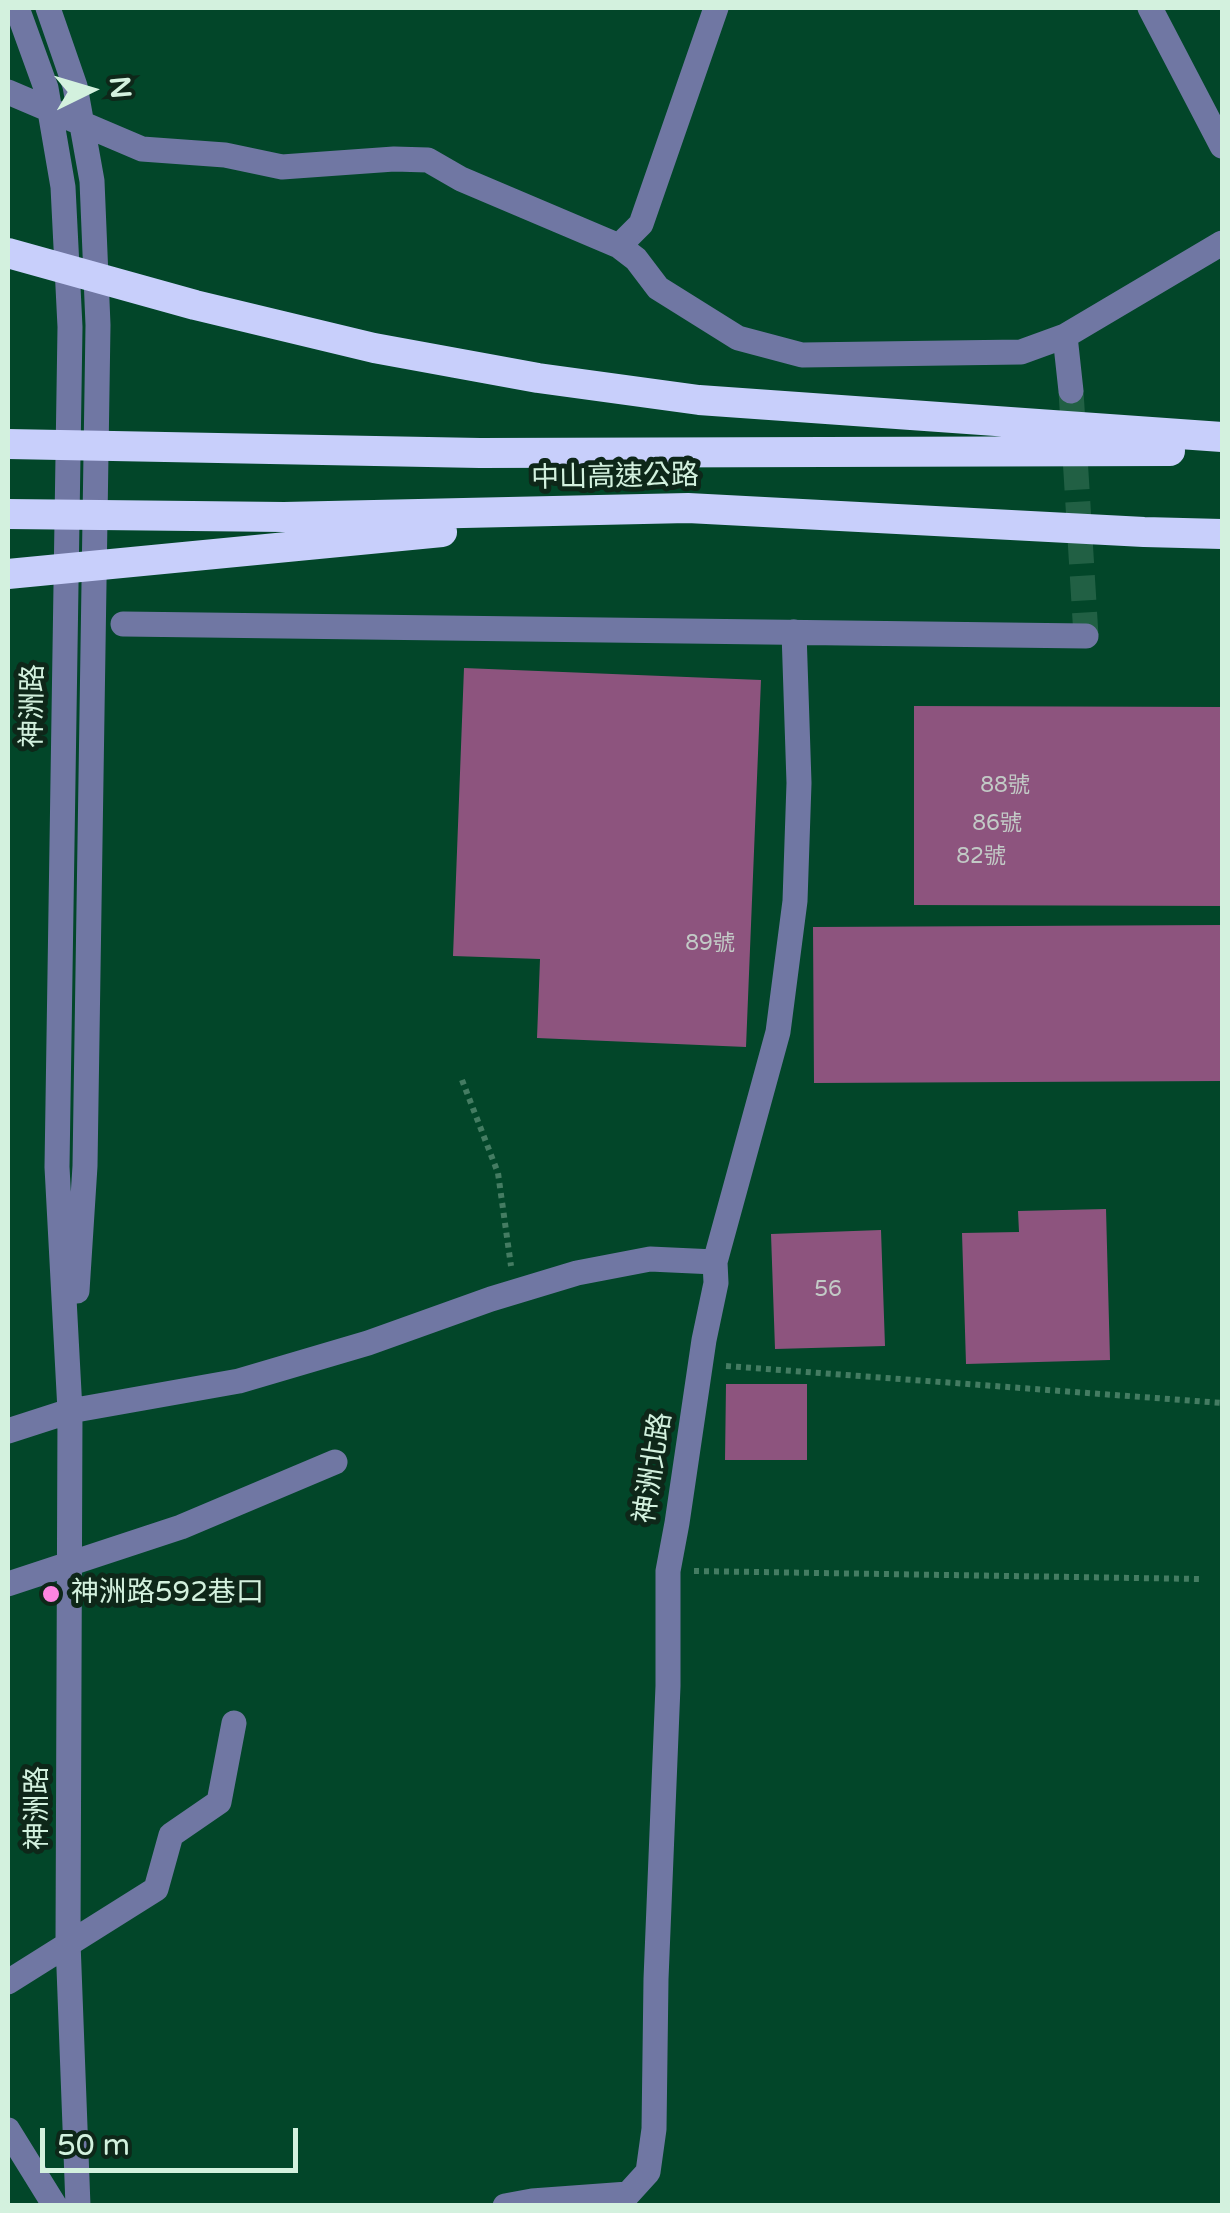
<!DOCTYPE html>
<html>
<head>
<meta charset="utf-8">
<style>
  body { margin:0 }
  #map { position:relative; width:1230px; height:2213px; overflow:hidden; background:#024629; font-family:"Varela Round",sans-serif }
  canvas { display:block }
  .frame { position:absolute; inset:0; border:10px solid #d3f1de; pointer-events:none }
  .north { position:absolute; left:40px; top:40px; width:100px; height:100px; -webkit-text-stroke:8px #0e2719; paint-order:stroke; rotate:85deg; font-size:28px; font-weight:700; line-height:40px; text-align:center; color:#d3f1de }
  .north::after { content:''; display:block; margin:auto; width:35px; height:45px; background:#d3f1de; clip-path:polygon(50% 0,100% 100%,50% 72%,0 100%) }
  .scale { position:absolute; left:40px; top:2128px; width:258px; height:45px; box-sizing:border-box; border:5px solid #d3f1de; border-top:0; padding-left:12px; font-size:30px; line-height:35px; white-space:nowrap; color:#d3f1de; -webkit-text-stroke:8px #0e2719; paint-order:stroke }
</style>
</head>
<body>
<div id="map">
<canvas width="1230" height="2213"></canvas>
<div class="frame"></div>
<div class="north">N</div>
<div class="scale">50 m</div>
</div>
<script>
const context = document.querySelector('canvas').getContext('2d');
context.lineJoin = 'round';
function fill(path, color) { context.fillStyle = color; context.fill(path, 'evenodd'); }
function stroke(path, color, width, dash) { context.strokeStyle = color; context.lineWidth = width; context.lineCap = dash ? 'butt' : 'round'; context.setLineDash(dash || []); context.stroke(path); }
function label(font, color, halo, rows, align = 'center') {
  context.font = font + ' "Varela Round","Noto Sans TC",sans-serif'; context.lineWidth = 10; context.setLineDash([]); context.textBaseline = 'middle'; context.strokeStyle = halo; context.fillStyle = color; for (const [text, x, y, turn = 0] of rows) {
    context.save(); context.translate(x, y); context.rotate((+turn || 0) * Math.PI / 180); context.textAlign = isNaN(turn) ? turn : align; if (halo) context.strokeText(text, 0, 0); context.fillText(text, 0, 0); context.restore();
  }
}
fill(new Path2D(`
  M464,668L761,680L746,1047L537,1038L540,959L453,956Z
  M914,706L1222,707V906L914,905Z
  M1222,925V1081L814,1083L813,927Z
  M1106,1209L1110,1360L966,1364L962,1233L1019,1232L1018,1211Z
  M881,1230L885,1346L775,1349L771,1234Z
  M726,1384H807V1460H725Z`), '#8d547e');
stroke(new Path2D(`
  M1071,391L1086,636`), '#216044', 25, [25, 12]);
stroke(new Path2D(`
  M462,1080L498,1173L511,1266
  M726,1366L1222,1403
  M694,1571L1199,1579`), '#447c62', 6, [5, 5]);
stroke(new Path2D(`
  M17,8L46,88L63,187L70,327L57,1167L70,1411L68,1942L78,2206
  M48,8L75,86L92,181L98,325L85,1166L77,1291
  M1150,8L1222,146
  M8,92L142,149L225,155L282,167L394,159L428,160L461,179L619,246L636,259L658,288L738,338L802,355L1021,352L1065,336L1222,243
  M619,246L641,224L716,8
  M1065,336L1071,391
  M123,624L1086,636
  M8,1431L70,1411L239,1381L368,1343L491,1299L577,1273L650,1259L715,1262
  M8,1584L181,1527L335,1462
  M8,1982L156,1889L171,1835L219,1802L234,1723
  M8,2130L55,2206
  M505,2206L532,2201L628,2194L648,2172L654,2129L656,1979L668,1686V1571L677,1523L704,1340L716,1283L715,1262L778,1032L795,901L799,783L794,632`), '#7077a3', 25);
stroke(new Path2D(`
  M8,253L195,305L374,348L538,378L699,400L1222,437
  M8,444L480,453L1170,451
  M8,514L284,517L688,508L1144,532L1222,534
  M8,574L442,532`), '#c8cffb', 30);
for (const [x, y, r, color] of [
  [51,1594,10,"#fe85e0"]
]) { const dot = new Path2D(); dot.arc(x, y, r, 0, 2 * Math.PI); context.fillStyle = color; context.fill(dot); stroke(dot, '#0e2719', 4); }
label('22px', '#c2cac6', null, [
  ["88號",1005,786],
  ["86號",997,824],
  ["82號",981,857],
  ["89號",710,944],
  ["56",828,1290]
]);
label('28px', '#d3f1de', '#0e2719', [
  ["中山高速公路",615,478,-1],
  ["神洲路",34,706,-89],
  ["神洲北路",654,1468,-81],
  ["神洲路",39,1808,-90]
]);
label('28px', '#d3f1de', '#0e2719', [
  ["神洲路592巷口",71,1594]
], 'left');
</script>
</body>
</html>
